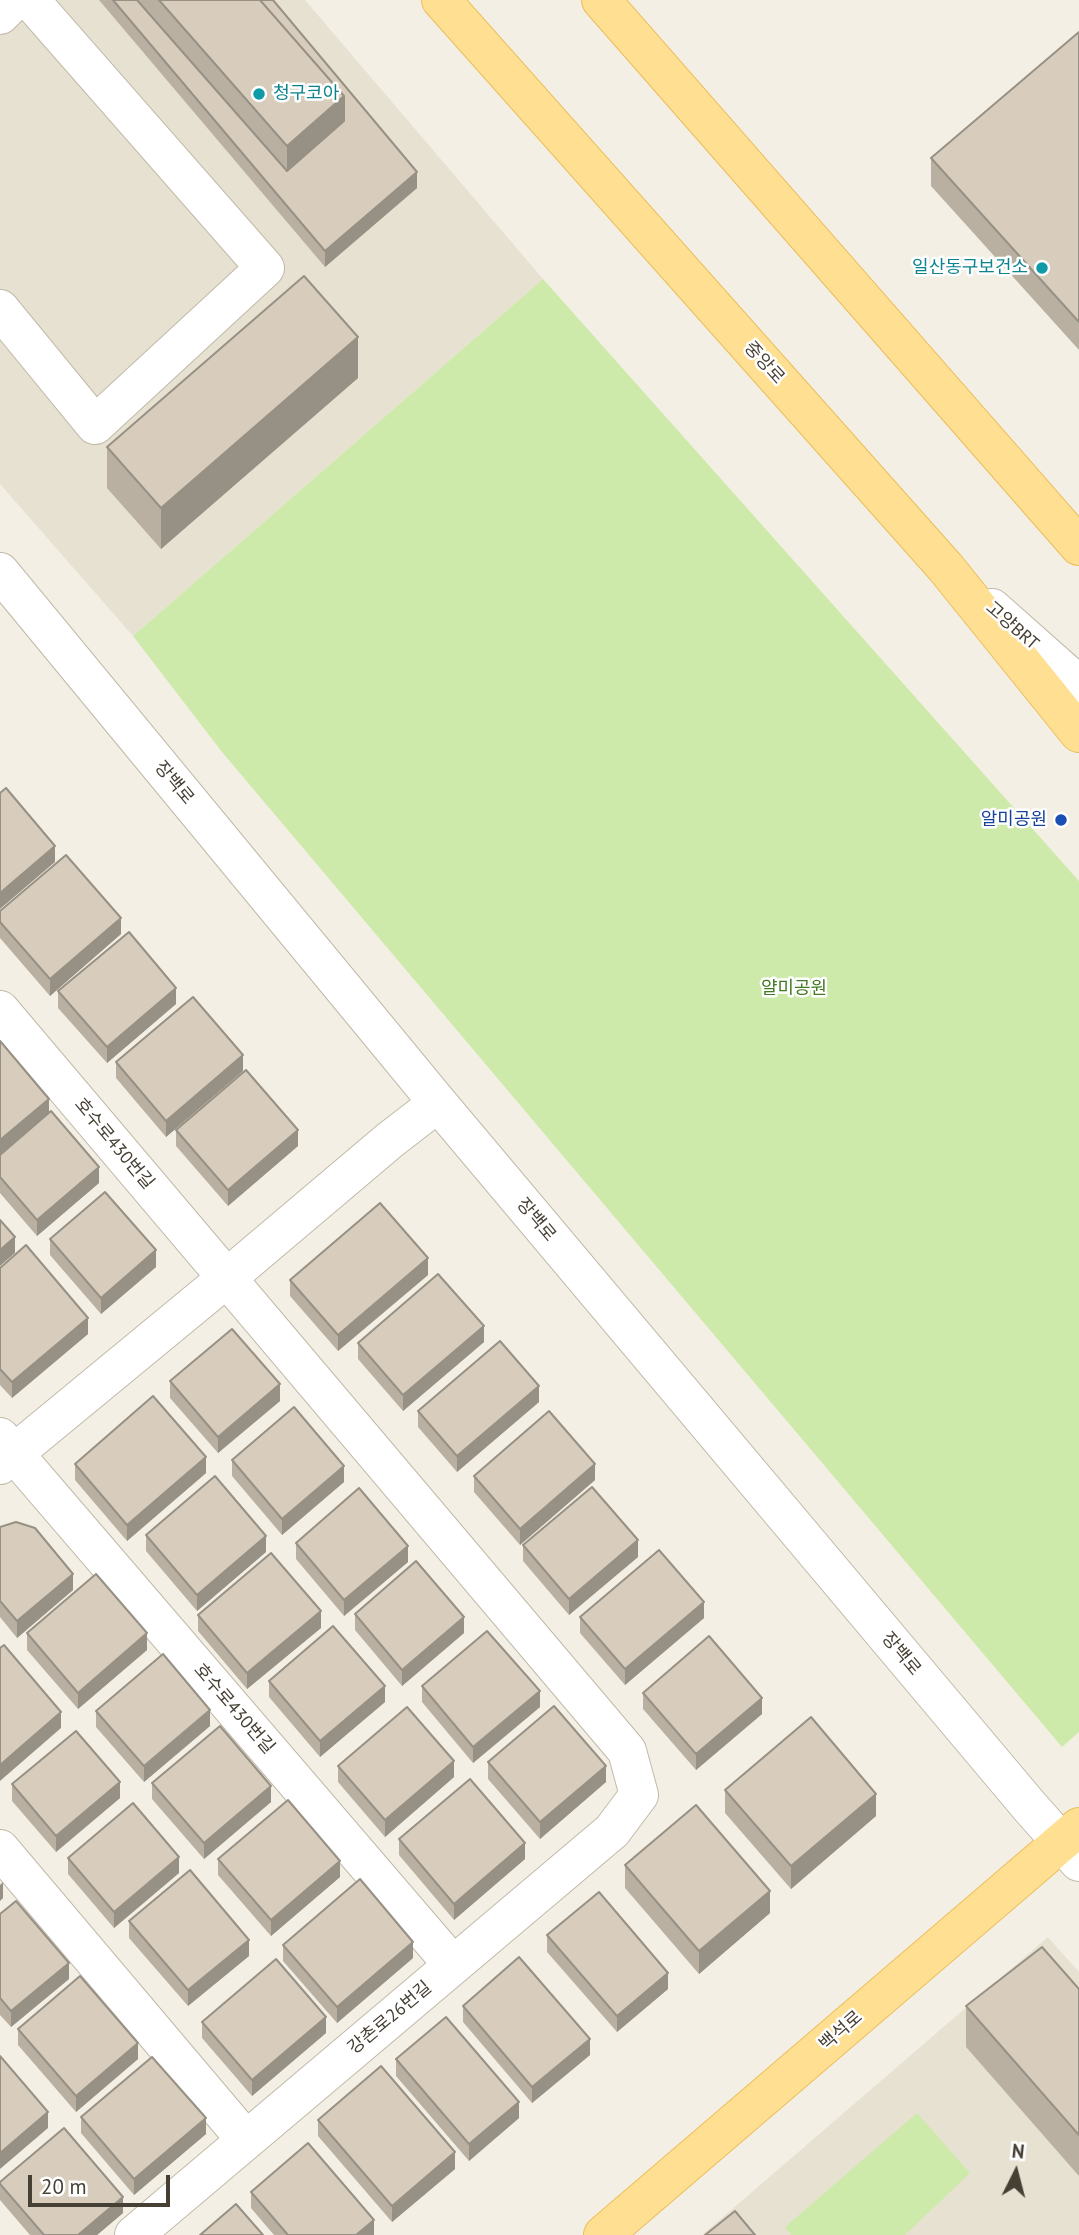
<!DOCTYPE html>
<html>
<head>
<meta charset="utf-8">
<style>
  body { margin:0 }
  #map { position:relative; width:1079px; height:2235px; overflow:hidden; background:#f3efe4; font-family:"PT Sans",sans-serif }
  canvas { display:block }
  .north { position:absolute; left:981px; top:2137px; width:70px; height:70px; -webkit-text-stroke:5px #fff; paint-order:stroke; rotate:6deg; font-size:19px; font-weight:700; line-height:28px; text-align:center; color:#463f34 }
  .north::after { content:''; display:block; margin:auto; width:24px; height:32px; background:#463f34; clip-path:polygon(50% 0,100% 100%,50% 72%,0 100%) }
  .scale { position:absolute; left:28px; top:2175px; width:142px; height:32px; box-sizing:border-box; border:4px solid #463f34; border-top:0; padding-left:9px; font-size:21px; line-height:24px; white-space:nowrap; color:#463f34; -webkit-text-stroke:5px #fff; paint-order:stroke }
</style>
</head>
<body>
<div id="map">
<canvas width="1079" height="2235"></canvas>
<div class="north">N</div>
<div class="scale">20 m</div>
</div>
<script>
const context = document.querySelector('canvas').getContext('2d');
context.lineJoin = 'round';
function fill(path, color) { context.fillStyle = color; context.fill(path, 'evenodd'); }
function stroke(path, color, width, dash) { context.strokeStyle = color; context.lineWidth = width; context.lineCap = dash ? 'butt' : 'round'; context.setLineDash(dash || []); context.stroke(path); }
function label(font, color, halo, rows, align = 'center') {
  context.font = font + ' "PT Sans","Noto Sans KR",sans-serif'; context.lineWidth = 5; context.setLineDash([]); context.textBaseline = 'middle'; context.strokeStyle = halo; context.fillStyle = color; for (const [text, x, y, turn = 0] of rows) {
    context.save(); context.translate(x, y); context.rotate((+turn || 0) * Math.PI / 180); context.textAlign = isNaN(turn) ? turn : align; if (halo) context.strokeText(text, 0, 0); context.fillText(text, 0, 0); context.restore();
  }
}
fill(new Path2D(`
  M0,0H305L543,279L133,636L0,484Z
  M1048,1937L1079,1972V2235H702Z`), '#e7e1d2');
fill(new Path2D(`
  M543,279L1079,881V1732L1062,1747L222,752L133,636Z
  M917,2113L970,2173L905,2235H791L785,2227Z`), '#ceeaaa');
const minor = new Path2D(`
  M0,15L15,0
  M0,309L95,425L265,268L30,0
  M0,572L438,1103L1030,1807L1079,1862
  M992,608L1079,685
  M0,1010L627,1751L639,1795L612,1831L134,2235
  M0,1437L453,1965
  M0,1465L228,1277L390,1140L438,1103
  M0,1849L246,2140`);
const major = new Path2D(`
  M441,0L946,568L1079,733
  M601,0L1079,546
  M603,2235L1079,1827`);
stroke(minor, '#c2b9a9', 40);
stroke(major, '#eabe5c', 40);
stroke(minor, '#fff', 38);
stroke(major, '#ffdf91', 38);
fill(new Path2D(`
  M99,0H273L417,188L325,267Z
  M1079,32V350L931,186V158Z
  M358,378L161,549L107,488V447Z
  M0,911L121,934L50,996L0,938Z
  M58,991L176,1004L107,1063L58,1008Z
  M0,1041L99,1183L37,1236L0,1193Z
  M116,1062L243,1071L166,1137L116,1078Z
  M176,1130L298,1146L228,1206L176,1146Z
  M50,1239L156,1267L101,1314L50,1255Z
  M0,1268L88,1334L12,1398L0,1385Z
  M428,1275L338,1351L290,1296V1280Z
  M484,1342L403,1411L358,1359V1343Z
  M170,1381L280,1401L218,1453L170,1398Z
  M539,1402L457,1472L418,1427V1411Z
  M232,1460L344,1482L282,1535L232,1476Z
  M75,1464L206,1473L127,1541L75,1480Z
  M474,1476L595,1480L520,1545L474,1492Z
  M0,1527L73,1590L17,1638L0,1617Z
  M146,1535L266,1552L197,1611L146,1551Z
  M296,1543L408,1562L344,1616L296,1559Z
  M523,1545L638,1557L569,1615L523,1561Z
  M355,1614L464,1633L402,1686L355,1630Z
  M198,1615L321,1628L247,1689L198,1631Z
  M580,1617L704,1618L625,1685L580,1633Z
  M27,1633L147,1650L78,1709L27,1650Z
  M269,1681L385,1702L320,1757L269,1697Z
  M422,1686L540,1707L473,1763L422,1702Z
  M643,1693L762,1714L696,1770L643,1709Z
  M96,1711L210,1726L144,1782L96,1727Z
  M488,1762L606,1782L540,1839L488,1779Z
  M338,1766L454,1777L385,1837L338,1782Z
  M152,1783L271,1802L204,1859L152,1799Z
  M12,1784L120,1798L56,1852L12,1801Z
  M725,1790L876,1816L791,1889L725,1813Z
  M399,1839L525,1859L454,1920L399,1855Z
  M68,1858L179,1873L114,1928L68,1874Z
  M218,1859L340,1877L271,1936L218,1875Z
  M625,1865L770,1913L699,1974L625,1888Z
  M0,1914L69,1979L11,2027L0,2015Z
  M129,1921L249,1956L188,2006L129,1938Z
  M547,1935L668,1989L617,2032L547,1952Z
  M283,1945L413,1958L337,2023L283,1961Z
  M1079,1989V2176L966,2047V2006Z
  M463,2006L590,2055L532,2103L463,2022Z
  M202,2022L326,2033L252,2096L202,2038Z
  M18,2029L138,2059L76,2112L18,2045Z
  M396,2059L519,2118L469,2161L396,2076Z
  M81,2117L206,2134L134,2195L81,2133Z
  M318,2120L455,2169L392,2222L318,2136Z
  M0,2182L123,2213L97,2235H30L0,2200Z
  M251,2192L374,2235H274L251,2208Z`), '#bab0a2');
fill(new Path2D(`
  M344,96V137L287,187V146Z
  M417,172V188L325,267V251Z
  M358,337V378L161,549V508Z
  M55,846V862L0,909V893Z
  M121,918V934L50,996V979Z
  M176,988V1004L107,1063V1047Z
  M243,1055V1071L166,1137V1121Z
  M49,1099V1115L0,1157V1140Z
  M298,1130V1146L228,1206V1190Z
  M99,1167V1183L37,1236V1220Z
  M15,1237V1253L0,1266V1250Z
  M156,1250V1267L101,1314V1298Z
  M428,1258V1275L338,1351V1335Z
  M88,1318V1334L12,1398V1382Z
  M484,1326V1342L403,1411V1395Z
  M280,1384V1401L218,1453V1437Z
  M539,1386V1402L457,1472V1456Z
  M206,1457V1473L127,1541V1525Z
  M595,1464V1480L520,1545V1529Z
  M344,1466V1482L282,1535V1519Z
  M266,1536V1552L197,1611V1595Z
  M638,1540V1557L569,1615V1599Z
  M408,1546V1562L344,1616V1600Z
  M73,1574V1590L17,1638V1621Z
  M704,1602V1618L625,1685V1669Z
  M321,1611V1628L247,1689V1673Z
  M464,1617V1633L402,1686V1670Z
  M147,1633V1650L78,1709V1693Z
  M385,1686V1702L320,1757V1741Z
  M540,1691V1707L473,1763V1747Z
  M762,1698V1714L696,1770V1754Z
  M210,1710V1726L144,1782V1766Z
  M61,1712V1728L0,1781V1765Z
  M454,1761V1777L385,1837V1820Z
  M606,1766V1782L540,1839V1822Z
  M120,1782V1798L56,1852V1836Z
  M271,1786V1802L204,1859V1843Z
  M876,1794V1816L791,1889V1866Z
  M525,1843V1859L454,1920V1904Z
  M179,1857V1873L114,1928V1912Z
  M340,1861V1877L271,1936V1920Z
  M3,1882V1898L0,1901V1885Z
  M770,1891V1913L699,1974V1951Z
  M249,1940V1956L188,2006V1990Z
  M413,1942V1958L337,2023V2007Z
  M69,1963V1979L11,2027V2011Z
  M668,1973V1989L617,2032V2016Z
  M326,2017V2033L252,2096V2080Z
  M590,2039V2055L532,2103V2087Z
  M138,2043V2059L76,2112V2096Z
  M519,2102V2118L469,2161V2144Z
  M48,2112V2128L0,2169V2153Z
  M206,2118V2134L134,2195V2179Z
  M455,2152V2169L392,2222V2206Z
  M123,2197V2213L97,2235H78Z
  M374,2220V2235H356Z`), '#979084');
const building = new Path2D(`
  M113,0H137L287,171L344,121V96L260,0H273L417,172L325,251Z
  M159,0H260L344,96L287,146Z
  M1079,32V322L931,158Z
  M304,276L358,337L161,508L107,447Z
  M6,788L55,846L0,893V793Z
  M66,855L121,918L50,979L0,922V911Z
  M129,932L176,988L107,1047L58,991Z
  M193,997L243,1055L166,1121L116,1062Z
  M0,1041L49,1099L0,1140Z
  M246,1070L298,1130L228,1190L176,1130Z
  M51,1111L99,1167L37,1220L0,1177V1155Z
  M105,1192L156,1250L101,1298L50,1239Z
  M380,1203L428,1258L338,1335L290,1280Z
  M0,1220L15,1237L0,1250Z
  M26,1245L88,1318L12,1382L0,1369V1268Z
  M438,1274L484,1326L403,1395L358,1343Z
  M232,1329L280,1384L218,1437L170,1381Z
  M500,1341L539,1386L457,1456L418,1411Z
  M153,1396L206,1457L127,1525L75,1464Z
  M294,1407L344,1466L282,1519L232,1460Z
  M549,1411L595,1464L520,1529L474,1476Z
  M215,1476L266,1536L197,1595L146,1535Z
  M592,1487L638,1540L569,1599L523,1545Z
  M359,1488L408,1546L344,1600L296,1543Z
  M16,1522L35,1528L73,1574L17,1621L0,1601V1527Z
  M659,1550L704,1602L625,1669L580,1617Z
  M271,1553L321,1611L247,1673L198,1615Z
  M416,1561L464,1617L402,1670L355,1614Z
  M96,1574L147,1633L78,1693L27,1633Z
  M333,1626L385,1686L320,1741L269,1681Z
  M487,1631L540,1691L473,1747L422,1686Z
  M709,1636L762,1698L696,1754L643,1693Z
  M4,1645L61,1712L0,1765V1648Z
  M163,1654L210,1710L144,1766L96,1711Z
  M554,1706L606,1766L540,1822L488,1762Z
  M407,1707L454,1761L385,1820L338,1766Z
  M811,1717L876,1794L791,1866L725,1790Z
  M220,1726L271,1786L204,1843L152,1783Z
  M76,1731L120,1782L56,1836L12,1784Z
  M470,1779L525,1843L454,1904L399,1839Z
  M288,1800L340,1861L271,1920L218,1859Z
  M133,1803L179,1857L114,1912L68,1858Z
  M696,1805L770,1891L699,1951L625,1865Z
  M190,1870L249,1940L188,1990L129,1921Z
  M360,1879L413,1942L337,2007L283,1945Z
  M599,1892L668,1973L617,2016L547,1935Z
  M16,1901L69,1963L11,2011L0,1998V1914Z
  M1042,1947L1079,1989V2135L966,2006Z
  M519,1957L590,2039L532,2087L463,2006Z
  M276,1959L326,2017L252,2080L202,2022Z
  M80,1976L138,2043L76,2096L18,2029Z
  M446,2017L519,2102L469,2144L396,2059Z
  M0,2056L48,2112L0,2153Z
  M152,2057L206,2118L134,2179L81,2117Z
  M381,2066L455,2152L392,2206L318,2120Z
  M64,2128L123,2197L78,2235H44L0,2184V2182Z
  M308,2143L374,2220L356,2235H288L251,2192Z
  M236,2204L263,2235H200Z
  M735,2211L755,2235H705Z`);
fill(building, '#d8cdbc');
stroke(building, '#979084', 2);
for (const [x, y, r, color] of [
  [259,94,7,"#0f9aa8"],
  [1042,268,7,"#0f9aa8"],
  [1061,820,7,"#1a4fb4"]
]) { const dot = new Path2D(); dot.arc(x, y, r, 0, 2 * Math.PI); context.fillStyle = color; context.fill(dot); stroke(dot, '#fff', 2.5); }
label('18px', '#0d838f', '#fff', [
  ["청구코아",273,94],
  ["일산동구보건소",1028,268,"right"]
], 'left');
label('18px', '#463f34', '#fff', [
  ["중앙로",764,363,48],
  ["고양BRT",1012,626,41],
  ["장백로",174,783,50],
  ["호수로430번길",114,1144,50],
  ["장백로",536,1220,50],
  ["장백로",901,1654,50],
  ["호수로430번길",234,1709,49],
  ["강촌로26번길",390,2018,-40],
  ["백석로",841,2031,-41]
]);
label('18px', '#164399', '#fff', [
  ["알미공원",1047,820]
], 'right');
label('18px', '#457a24', '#fff', [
  ["얄미공원",794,989]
]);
</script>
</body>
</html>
